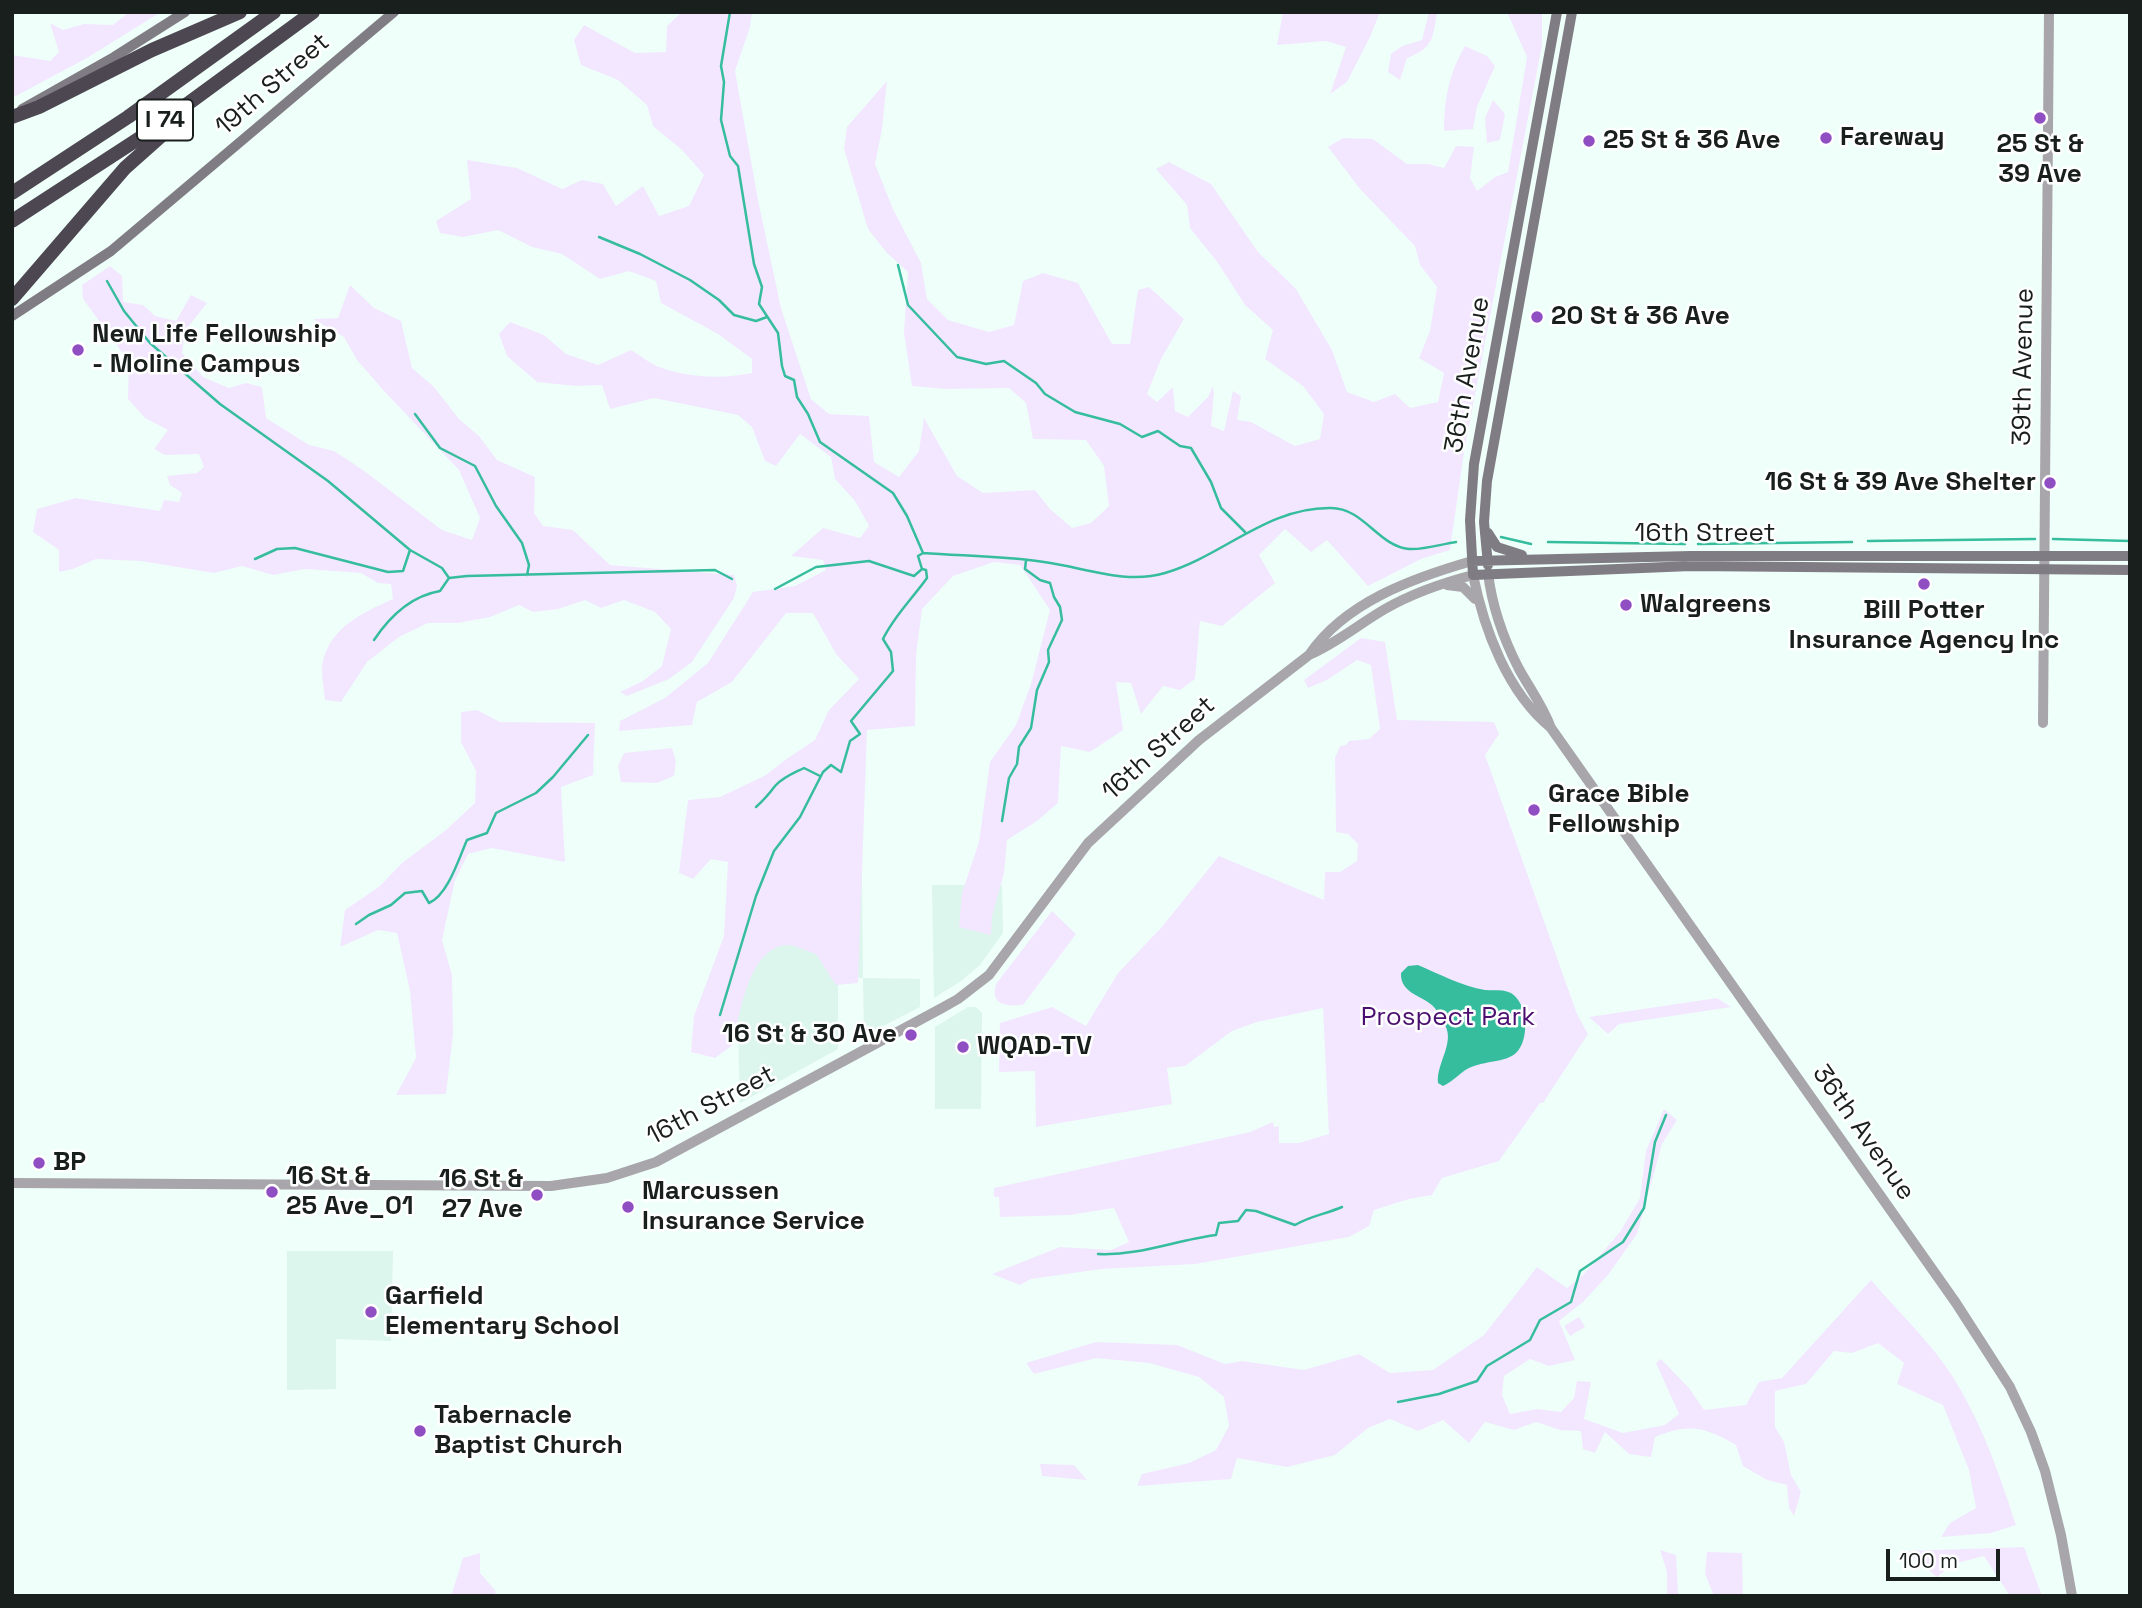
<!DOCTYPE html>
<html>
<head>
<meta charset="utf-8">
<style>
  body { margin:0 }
  #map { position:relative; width:2142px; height:1608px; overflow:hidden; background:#effff9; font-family:"Space Grotesk",sans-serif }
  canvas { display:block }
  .frame { position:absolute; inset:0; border:14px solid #191f1d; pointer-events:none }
  .scale { position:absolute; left:1886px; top:1549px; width:114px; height:32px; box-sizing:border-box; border:4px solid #191f1d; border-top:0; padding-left:9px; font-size:21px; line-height:24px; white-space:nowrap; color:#191f1d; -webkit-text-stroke:5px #fff; paint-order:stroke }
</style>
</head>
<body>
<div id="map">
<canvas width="2142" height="1608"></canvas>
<div class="frame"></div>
<div class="scale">100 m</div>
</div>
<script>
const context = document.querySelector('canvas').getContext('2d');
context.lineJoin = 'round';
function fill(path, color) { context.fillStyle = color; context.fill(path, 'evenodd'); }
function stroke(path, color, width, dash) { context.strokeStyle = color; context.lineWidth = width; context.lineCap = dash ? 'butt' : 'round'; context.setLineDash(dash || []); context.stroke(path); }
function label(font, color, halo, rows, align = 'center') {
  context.font = font + ' "Space Grotesk",sans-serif'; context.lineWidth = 5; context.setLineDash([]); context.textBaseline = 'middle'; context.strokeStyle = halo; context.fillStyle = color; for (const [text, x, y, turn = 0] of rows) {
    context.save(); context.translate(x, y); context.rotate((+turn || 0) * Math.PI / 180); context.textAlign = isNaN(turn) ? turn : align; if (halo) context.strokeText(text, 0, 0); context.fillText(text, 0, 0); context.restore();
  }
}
fill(new Path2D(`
  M861,797L863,978L920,979V1007L864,1036L863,978L838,977V1049L740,1103L736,959Z
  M932,885H1002L1003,933L980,965L961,981L934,998Z
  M968,1007H976L982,1013L981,1109H935V1027Z
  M287,1251H393L391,1341L336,1339V1389L287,1390Z`), '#dcf5ed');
fill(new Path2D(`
  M129,12H161L87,58L12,98V55L50,61L59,52L50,23L63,30L84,24L113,25Z
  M682,12H752L750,27L735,71L758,200L781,308L811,399L829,414L869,416L874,462L899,477L919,451L924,418L957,476L983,493L1035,490L1050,509L1072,528L1091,523L1109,506L1104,466L1086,440L1033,439L1026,403L1009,388L946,389L912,386L904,333L908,272L886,252L868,229L844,149L847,127L887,81L882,129L875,164L893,209L921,263L927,299L948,320L989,332L1014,325L1023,281L1043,273L1078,283L1112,344H1130L1138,290L1149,287L1184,319L1161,359L1147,394L1157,402L1173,387L1175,411L1188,417L1208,397L1213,386L1214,394L1211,426L1224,431L1233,391L1241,396L1237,420L1251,422L1295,446L1320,439L1324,414L1303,386L1265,359L1273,330L1245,305L1218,263L1190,228L1187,205L1156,169L1169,162L1211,184L1258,252L1296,289L1332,350L1347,392L1374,402L1395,394L1410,408L1438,402L1444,373L1419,358L1430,331L1437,287L1420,265L1415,246L1360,189L1328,147L1343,138L1373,139L1407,164H1428L1444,168L1456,146L1474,147L1470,178L1477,191L1495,177L1508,172L1527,57L1507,12H1542V45L1464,452L1450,550L1421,559L1368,586L1327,540L1311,552L1285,529L1259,555L1275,583L1222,626L1200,621L1195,679L1180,690L1163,686L1141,714L1131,683L1116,682L1123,730L1090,752L1061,746L1058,803L1037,821L1007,840L1004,873L992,916L991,935L959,927L962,893L979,842L990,762L1016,725L1031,684L1050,610L1020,565L994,562L953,576L922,609L916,655L915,726L867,730L858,983L836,985L816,954C807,951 794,944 785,945C748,950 739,1016 733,1045L715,1058L691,1052L694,1016L724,936L728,862L711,859L693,879L679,873L688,800L720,797L766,775L785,760L815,740L829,710L859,679L836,654L813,613H786L732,682L697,702L692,725L619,731L620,721L665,698L708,663L753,592L795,586L826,570L823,560L791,556L823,528L860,538L869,526L855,501L835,479L831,457L800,434L776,466L765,461L752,427L738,415L654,398L610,409L602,385L576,386L537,382L507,356L499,334L510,322L544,335L566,354L598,365L631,350C640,355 649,363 659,367C688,378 722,379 752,373V359L718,334L661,303L656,281L629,271L600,279L562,254L532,247L498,230L463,237L440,233L436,221L471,199L467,160L517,168L562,189L582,180L603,184L616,206L643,186L659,216L689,206L704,175L682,150L653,126L647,105L618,80L581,65L574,40L584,25L635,53L666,52L667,26Z
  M1283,12H1380L1370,37L1347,82L1330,94L1346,47L1326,41L1277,45Z
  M1429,12H1437C1433,39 1433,48 1407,58L1400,80L1388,72L1391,54L1402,46L1422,40Z
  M1465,46L1487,56L1495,66L1477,107L1473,129L1444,131C1444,100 1449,73 1465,46Z
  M1493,100L1505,114L1500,140L1487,143L1485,118Z
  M110,266L122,276L123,302L143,305L155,316L176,321L191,295L207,303L185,331L182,353L203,377L229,388L246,383L262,387L266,418L309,445L334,451L363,470L442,530L472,540L480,518L459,470L384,391L357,360L344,337L313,319L338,318L350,285L374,308L401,321L412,368L434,387L459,419L479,436L497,460L535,477L534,513L543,526L573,530L610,565L734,575L737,586L734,598L692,662L669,679L627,696L620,692L643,681L662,666L671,629L655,612L624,600L601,608L585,600L558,609L533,612L519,605L490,617L458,623H428L399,637L367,662L341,702L325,700C324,688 320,671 323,660C333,625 363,613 393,599L391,584L378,583L361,573L305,569L273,575L242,566L214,573L141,561L96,559L73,569L59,572V550L33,532L37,509L76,498L160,511L164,500L179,502L182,493L170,485L167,476L197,473L204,467L199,454L165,455L154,449L168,430L145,418L128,399L129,362L83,299L82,285Z
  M1361,638L1385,642L1397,720L1494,722L1499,734L1485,755L1577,1014L1588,1034L1543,1103H1540L1499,1161L1442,1178L1432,1195L1409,1199L1374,1210L1369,1226L1349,1237L1195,1264L1101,1269L1031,1279L1020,1285L992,1274L1060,1247L1111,1250L1129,1242L1114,1208L1070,1215L1000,1217L999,1197H994V1188L1250,1132L1273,1122L1274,1127L1279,1126V1143H1299L1329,1134L1323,1008L1257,1022L1232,1031L1185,1066L1167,1068L1172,1104L1036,1127L1035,1071L999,1072L1000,1023L1052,1007L1086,1026L1118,973L1161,928L1219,856L1324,900L1325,872H1340L1357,861L1358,844L1348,834L1336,832L1335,758L1340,746L1346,745L1349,741L1369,739L1380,729L1371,665L1357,660L1327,680L1308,688L1304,680Z
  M477,710L500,722L595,723L593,775L561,787L565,862L492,848L468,854L455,880L442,940L452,975L453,1034L446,1094L396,1095L416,1058L410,991L397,933L378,930L340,947L345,910L380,886L402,863L446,830L475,803L476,771L461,742V712Z
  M672,748L676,761L674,776L657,783L621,782L618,766L624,753Z
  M1052,911L1076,934L1023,1005C1006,1006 990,1006 996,984Z
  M1717,998L1731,1007L1619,1024L1608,1034L1589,1017Z
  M1664,1109L1677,1120L1662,1144L1637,1234L1608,1275L1583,1302L1559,1321L1575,1360L1549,1366L1530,1359L1504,1376L1502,1395L1510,1414L1537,1409L1561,1412L1574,1398L1577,1381L1591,1382L1584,1419L1623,1433L1665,1425L1679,1414L1656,1363L1661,1359L1689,1388L1704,1410L1746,1405L1759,1382L1782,1378L1871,1280C1895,1308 1929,1341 1949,1371C1980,1418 1999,1472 2016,1525L1991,1533L1941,1537L1950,1523L1976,1508L1969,1470L1943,1405L1897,1384L1904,1363L1878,1343L1852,1353L1834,1351L1806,1384L1775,1391V1427L1784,1442L1791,1475L1801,1492L1794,1516L1789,1508L1787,1485L1767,1480L1743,1466L1736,1445C1704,1427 1690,1423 1655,1437L1651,1457L1629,1454L1605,1432L1595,1453L1583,1449L1581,1431L1560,1430L1536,1422L1514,1430L1485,1422L1469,1443L1443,1420L1418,1431L1390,1419L1368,1428L1335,1455L1287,1467L1237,1458L1231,1479L1137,1486L1142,1474L1189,1463L1216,1450L1229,1426L1224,1397L1199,1377L1149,1363L1096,1358L1034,1374L1026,1363L1096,1342L1177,1345L1225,1364L1242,1361L1304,1370L1359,1354L1390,1373L1433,1370L1484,1335L1537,1267L1567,1288L1583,1275L1620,1232L1640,1198L1646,1151Z
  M1579,1317L1585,1327L1570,1336L1564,1326Z
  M1040,1464L1074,1465L1087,1480L1042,1476Z
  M2024,1547L2042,1596H2010L1984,1556L1953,1564L1937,1577L1905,1551Z
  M1660,1550L1676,1555L1678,1593L1681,1596H1667V1572Z
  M1707,1552L1742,1553L1743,1596H1714L1705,1574Z
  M480,1553V1573L495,1590L496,1596H446L452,1593L463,1558Z`), '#f2e7ff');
fill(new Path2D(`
  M1418,965C1439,974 1462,986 1485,990C1493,991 1503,989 1511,993C1528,1003 1530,1040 1516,1053C1506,1062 1487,1061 1474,1066C1461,1070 1455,1081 1443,1086L1438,1083C1436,1064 1455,1043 1445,1025C1441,1019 1438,1011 1433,1006C1421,995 1400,993 1401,973L1408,966Z`), '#35bd9d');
stroke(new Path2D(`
  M730,12L721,66L724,82L721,120L730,156L738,166L754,264L762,287L759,304L778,333L782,366L785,376L794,380L797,397L808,414L820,442L893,493L907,516L923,553
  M599,237L640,254L690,280L719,300L734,315L756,321L767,317
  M898,265L908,305L957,357L986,364L1004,361L1036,383L1045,394L1075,412L1120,424L1142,437L1158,431L1180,446L1191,448L1211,482L1221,508L1245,532
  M107,281L124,311L150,343L220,404L328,481L410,550L442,568L449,578L467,576L715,570L732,579
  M415,414L440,448L475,466L496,506L522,543L529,565L527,575
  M1501,537L1531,544
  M2053,539L2130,541
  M1868,541L2035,539
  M1548,542L1685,544
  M1698,544L1852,542
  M255,559L277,549L295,548L388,572L403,571L410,550
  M775,589L816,567L869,561L914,576L922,569L918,556L923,553C963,556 1004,556 1044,562C1083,567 1125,585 1165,573C1223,556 1267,507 1331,508C1364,508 1378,546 1409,549C1424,550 1442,544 1456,542
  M374,640C390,616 411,596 440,591L449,578
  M756,807C764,800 769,794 775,786C783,777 794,773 804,768L820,776
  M1002,821L1009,778L1017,764L1019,747L1031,728L1037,690L1049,662L1048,650L1062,620L1060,607L1054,597L1050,583L1040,580L1025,569L1026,560
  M356,924L369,915L391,905L405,893L422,891L429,903C448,895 459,858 467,840L487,833L496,813L536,793L553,777L588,735
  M720,1015L756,896L774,851L800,817L823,772L831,765L841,772L850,741L860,734L851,721L893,671L891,652L883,639C894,616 912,599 927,578L926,570L922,569
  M1098,1254C1139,1256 1176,1240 1216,1235L1219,1223L1238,1221L1246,1210L1256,1211L1295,1225C1310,1216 1326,1214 1342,1207
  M1398,1402L1439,1394L1477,1381L1487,1366L1530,1340L1540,1320L1571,1302L1580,1271L1623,1242L1644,1208L1655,1142L1666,1115`), '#35bd9d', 2.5);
stroke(new Path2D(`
  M1488,573C1492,606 1504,640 1519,669C1530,689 1543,706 1551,728
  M1447,585L1463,587L1475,599
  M1309,655C1345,602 1413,578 1472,561
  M2043,723L2049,12
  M12,1183L551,1186L607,1178L656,1162L942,1008L958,999L989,975L1088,843L1199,740L1309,655C1337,643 1359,624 1385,609C1413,593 1442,583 1473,575C1484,629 1507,692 1551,728L1956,1303L2010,1387L2031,1432L2045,1471L2061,1535L2072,1596`), '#a8a5ab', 10);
stroke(new Path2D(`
  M1557,12L1474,464L1470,520L1473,575L1691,566L2130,570
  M22,109L114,57L185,12
  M12,316L111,251L394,12
  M1488,533L1497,547L1522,555
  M1472,561L1691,556H2130
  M1488,565L1484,522L1487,481L1572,12`), '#807c84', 10);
stroke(new Path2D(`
  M12,117L39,107L152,50L240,12
  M12,193L128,117L274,12
  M12,221L152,130L313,12
  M12,299L125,168L170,128`), '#4d4752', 14);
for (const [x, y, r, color] of [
  [2040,118,7,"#904ec3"],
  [1826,138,7,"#904ec3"],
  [1589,141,7,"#904ec3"],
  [1537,317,7,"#904ec3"],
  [78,350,7,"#904ec3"],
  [2050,483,7,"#904ec3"],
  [1924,584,7,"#904ec3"],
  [1626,605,7,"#904ec3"],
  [1534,810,7,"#904ec3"],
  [911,1035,7,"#904ec3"],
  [963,1047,7,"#904ec3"],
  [39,1163,7,"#904ec3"],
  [272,1192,7,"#904ec3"],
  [537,1195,7,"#904ec3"],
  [628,1207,7,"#904ec3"],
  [371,1312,7,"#904ec3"],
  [420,1431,7,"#904ec3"]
]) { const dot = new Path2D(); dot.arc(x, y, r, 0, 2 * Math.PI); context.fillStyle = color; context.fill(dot); stroke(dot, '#fff', 2.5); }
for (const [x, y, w] of [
  [165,120,56]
]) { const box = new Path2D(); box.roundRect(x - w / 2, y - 20.5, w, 41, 5); context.fillStyle = '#fff'; context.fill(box); stroke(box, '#191f1d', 2); }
label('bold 24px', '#191f1d', null, [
  ["I 74",165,120]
]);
label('26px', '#191f1d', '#fff', [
  ["19th Street",273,85,-41],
  ["39th Avenue",2024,367,-89],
  ["36th Avenue",1468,375,-80],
  ["16th Street",1705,534],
  ["16th Street",1159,749,-42],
  ["16th Street",711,1106,-28],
  ["36th Avenue",1863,1133,55]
]);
label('bold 26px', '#191f1d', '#fff', [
  ["Fareway",1840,138],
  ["25 St & 36 Ave",1603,141],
  ["25 St &",2040,145,"center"],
  ["39 Ave",2040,175,"center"],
  ["20 St & 36 Ave",1551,317],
  ["New Life Fellowship",92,335],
  ["- Moline Campus",92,365],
  ["16 St & 39 Ave Shelter",2036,483,"right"],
  ["Walgreens",1640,605],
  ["Bill Potter",1924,611,"center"],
  ["Insurance Agency Inc",1924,641,"center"],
  ["Grace Bible",1548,795],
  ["Fellowship",1548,825],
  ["16 St & 30 Ave",897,1035,"right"],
  ["WQAD-TV",977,1047],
  ["BP",53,1163],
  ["16 St &",286,1177],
  ["25 Ave_01",286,1207],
  ["16 St &",523,1180,"right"],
  ["27 Ave",523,1210,"right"],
  ["Marcussen",642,1192],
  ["Insurance Service",642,1222],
  ["Garfield",385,1297],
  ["Elementary School",385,1327],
  ["Tabernacle",434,1416],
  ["Baptist Church",434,1446]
], 'left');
label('26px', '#4b0f71', '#fff', [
  ["Prospect Park",1448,1018]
]);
</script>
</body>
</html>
